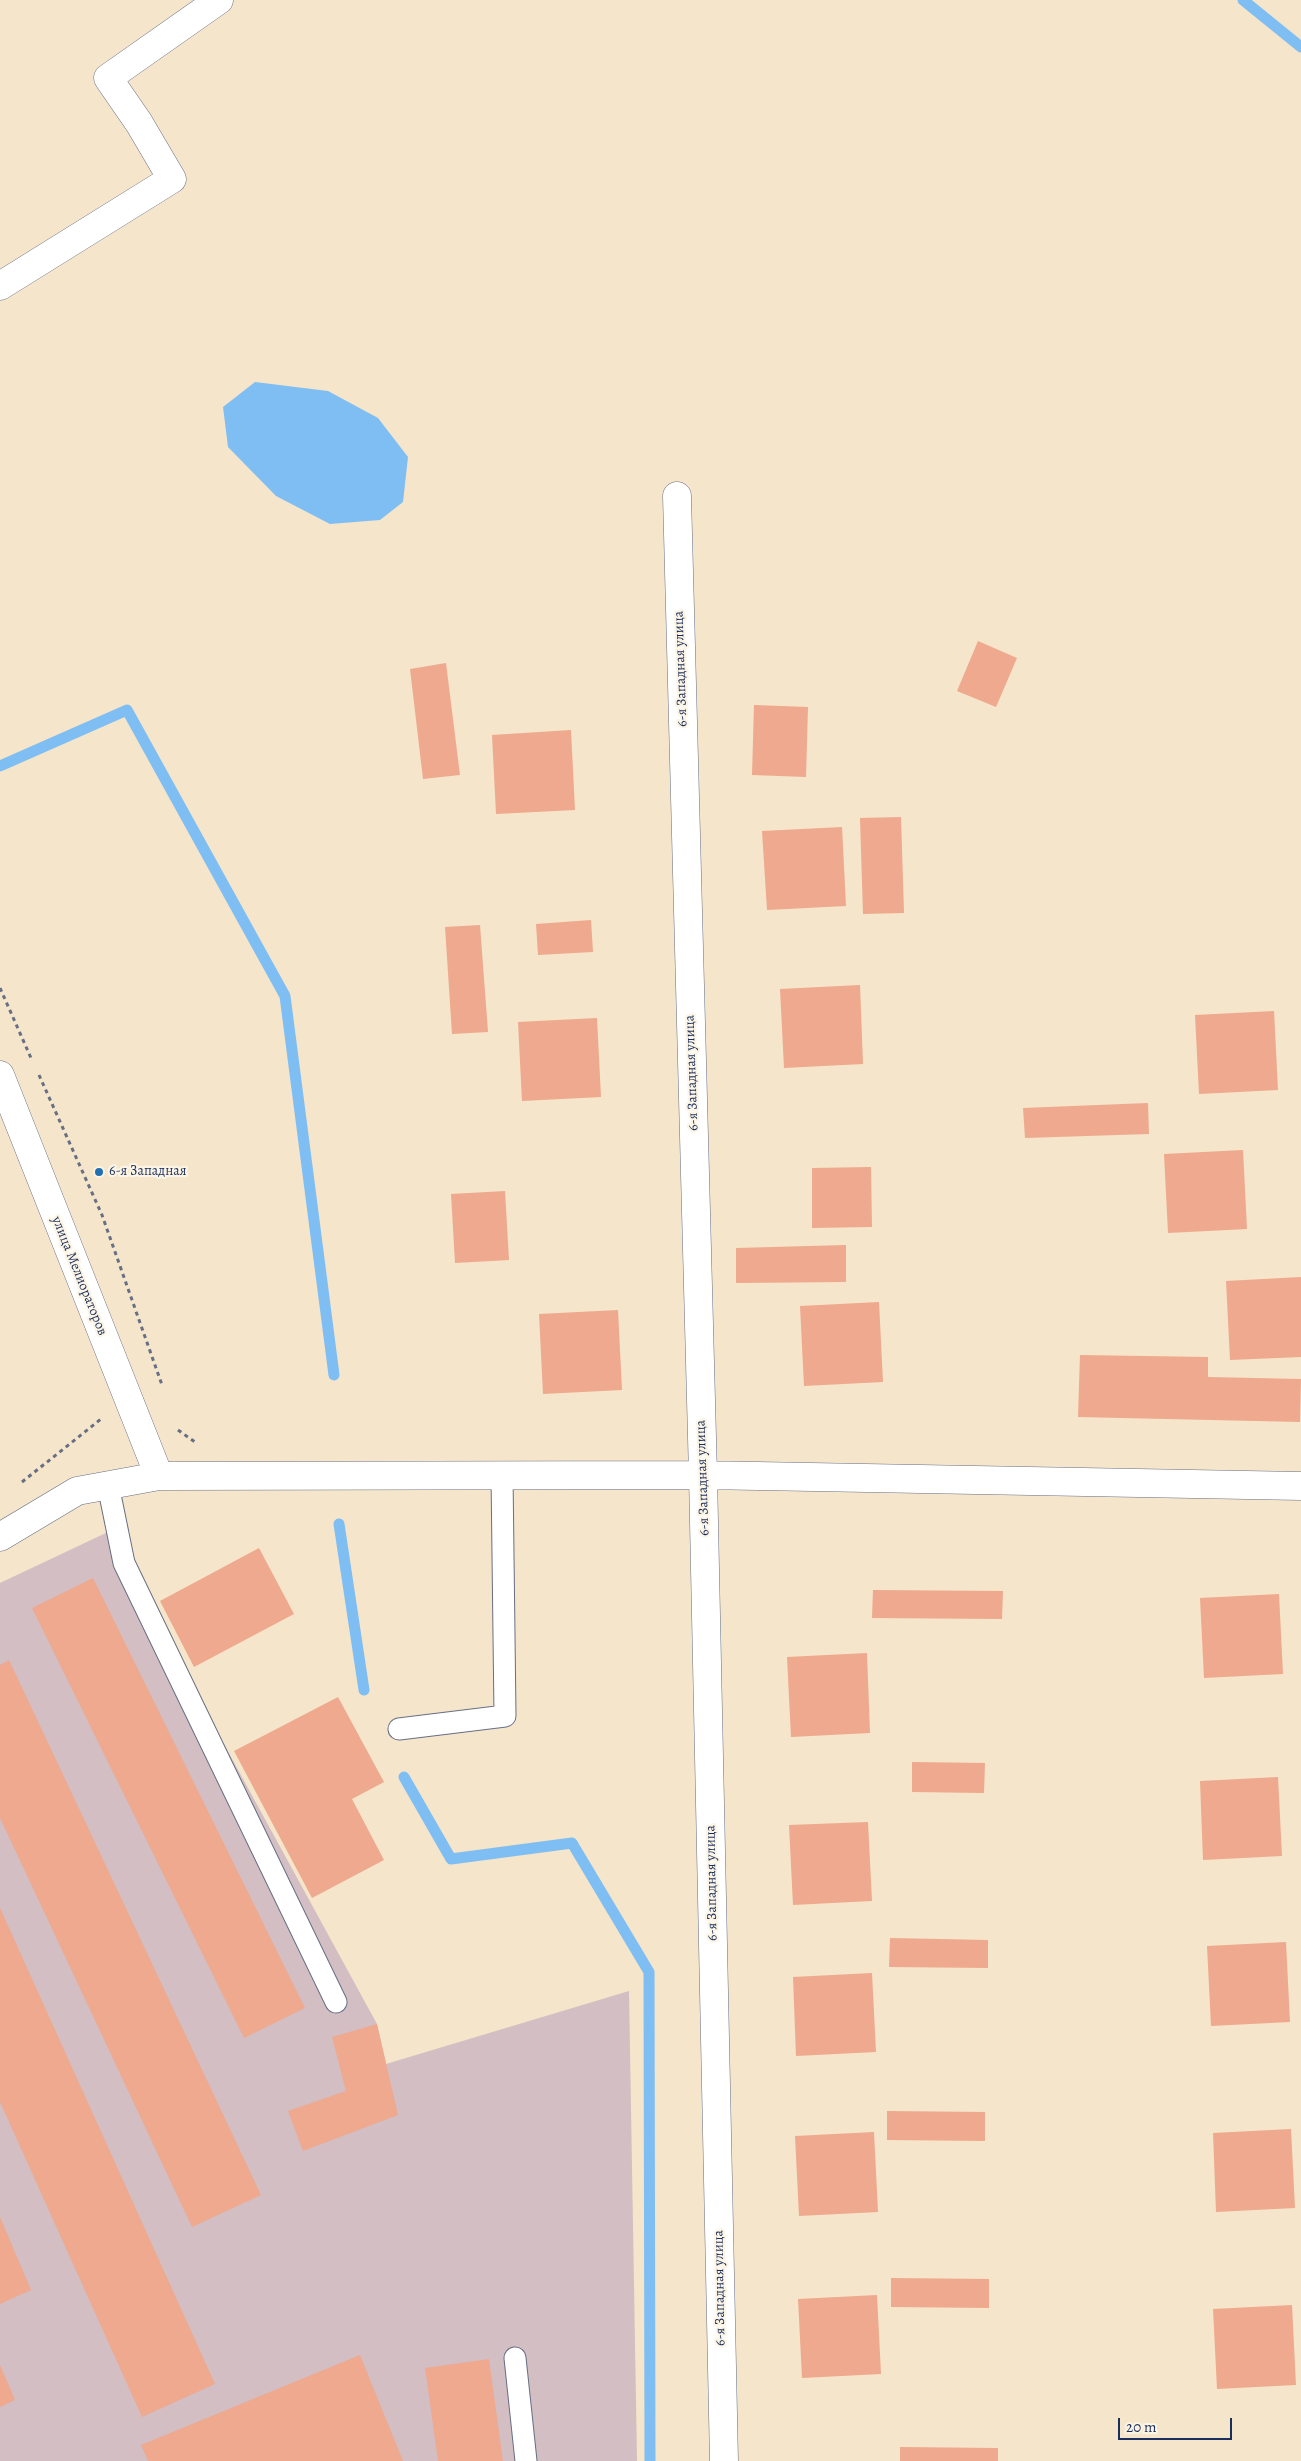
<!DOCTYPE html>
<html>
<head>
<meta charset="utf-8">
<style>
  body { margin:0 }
  #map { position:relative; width:1301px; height:2461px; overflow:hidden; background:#f5e5ca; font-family:Alegreya,serif }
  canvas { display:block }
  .scale { position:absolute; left:1118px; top:2418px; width:114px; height:22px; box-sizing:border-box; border:2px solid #1b2f5e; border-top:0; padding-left:6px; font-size:15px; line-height:18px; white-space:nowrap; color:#1b2f5e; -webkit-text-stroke:4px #fcf5e5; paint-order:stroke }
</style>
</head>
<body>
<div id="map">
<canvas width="1301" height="2461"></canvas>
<div class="scale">20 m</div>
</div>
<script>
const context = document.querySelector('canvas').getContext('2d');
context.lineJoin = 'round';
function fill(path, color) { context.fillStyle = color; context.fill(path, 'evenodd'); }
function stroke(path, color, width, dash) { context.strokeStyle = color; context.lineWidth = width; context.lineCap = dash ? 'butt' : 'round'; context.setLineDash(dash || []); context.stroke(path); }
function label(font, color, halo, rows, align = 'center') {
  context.font = font + ' Alegreya,serif'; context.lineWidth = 4.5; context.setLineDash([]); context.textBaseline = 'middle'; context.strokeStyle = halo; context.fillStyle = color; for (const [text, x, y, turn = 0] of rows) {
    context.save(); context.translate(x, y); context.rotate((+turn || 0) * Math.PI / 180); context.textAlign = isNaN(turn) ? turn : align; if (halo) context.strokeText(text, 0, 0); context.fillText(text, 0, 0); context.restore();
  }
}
fill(new Path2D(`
  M108,1532L377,2024L386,2064L629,1991L637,2461H0V1583Z`), '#d2bec3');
fill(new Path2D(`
  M255,382L328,391L378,418L408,457L403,502L380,520L330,524L276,496L228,447L223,407Z`), '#7fbef3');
stroke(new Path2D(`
  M1243,0L1301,47
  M0,766L127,710L285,996L334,1375
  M339,1524L364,1690
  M404,1777L451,1859L572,1843L649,1972L650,2461`), '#7fbef3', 11);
fill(new Path2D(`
  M978,641L1017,658L996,707L957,691Z
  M446,663L460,775L423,779L410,669Z
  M754,705L808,707L806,777L752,775Z
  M571,730L575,810L496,814L492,735Z
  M901,817L904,913L863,914L860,818Z
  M842,827L846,906L767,910L762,831Z
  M591,920L593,952L538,955L536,924Z
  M480,925L488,1032L452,1034L445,927Z
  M860,985L863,1064L784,1068L780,989Z
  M1274,1011L1278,1090L1199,1094L1195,1015Z
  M597,1018L601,1097L522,1101L518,1022Z
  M1148,1103L1149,1134L1025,1138L1023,1108Z
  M1243,1150L1247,1229L1168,1233L1164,1154Z
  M871,1167L872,1227L812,1228V1168Z
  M505,1191L509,1260L455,1263L451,1194Z
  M846,1245V1282L736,1283V1248Z
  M1301,1277V1357L1230,1360L1226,1281Z
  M879,1302L883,1382L804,1386L800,1306Z
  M618,1310L622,1390L543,1394L539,1314Z
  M1080,1355L1208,1357V1377L1301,1379L1300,1422L1078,1417Z
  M259,1548L294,1614L194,1667L160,1601Z
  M93,1578L305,2008L244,2038L32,1608Z
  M873,1590L1003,1591L1002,1619L872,1618Z
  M1279,1594L1283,1674L1204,1678L1200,1598Z
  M867,1653L870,1733L791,1737L787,1657Z
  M9,1660L261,2195L192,2227L0,1818V1665Z
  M338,1697L384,1782L352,1799L384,1860L312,1898L234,1751Z
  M912,1762L985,1763L984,1793L912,1792Z
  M1278,1777L1282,1856L1203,1860L1200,1781Z
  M868,1822L872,1901L793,1905L789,1825Z
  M0,1908L215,2384L142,2417L0,2102Z
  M890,1938L988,1940V1968L889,1967Z
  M1286,1942L1290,2022L1211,2026L1207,1946Z
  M872,1973L876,2052L796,2056L793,1977Z
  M377,2024L398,2115L303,2151L288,2111L346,2091L332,2037Z
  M887,2111L985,2112V2141L887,2140Z
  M1291,2129L1295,2208L1216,2212L1213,2133Z
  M874,2132L878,2212L799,2216L795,2136Z
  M0,2217L31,2290L0,2304Z
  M891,2278L989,2279V2308L891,2307Z
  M877,2295L881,2374L802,2378L798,2299Z
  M1292,2305L1296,2385L1217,2389L1213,2309Z
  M360,2355L403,2461H148L141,2445Z
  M489,2359L503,2461H438L425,2368Z
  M0,2365L15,2400L0,2407Z
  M900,2447L998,2448V2461H900Z`), '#eea98e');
const service = new Path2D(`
  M108,1485L124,1563L336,2002
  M399,1729L505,1716L502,1474
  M515,2358L526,2461`);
const minor = new Path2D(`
  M0,286L172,179L139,123L108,78L219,0
  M677,496L703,1475L724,2461
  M0,1075L159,1476
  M0,1537L77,1491L159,1476L703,1475L1301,1486`);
stroke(service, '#676f84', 23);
stroke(minor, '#676f84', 29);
stroke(new Path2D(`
  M0,988L31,1058
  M39,1075L102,1215L162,1385
  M178,1430L195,1442
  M22,1482L101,1419`), '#676f84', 3, [4, 4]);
stroke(service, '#fff', 21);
stroke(minor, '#fff', 28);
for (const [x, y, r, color] of [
  [99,1172,5,"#1f6fb2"]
]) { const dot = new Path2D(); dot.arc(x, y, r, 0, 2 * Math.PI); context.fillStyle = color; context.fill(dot); stroke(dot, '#fcf5e5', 2); }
label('14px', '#1b2f5e', '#fcf5e5', [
  ["6-я Западная улица",681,669,-92],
  ["6-я Западная улица",692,1073,-92],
  ["улица Мелиораторов",79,1276,68],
  ["6-я Западная улица",703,1478,-92],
  ["6-я Западная улица",712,1883,-91],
  ["6-я Западная улица",720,2288,-91]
]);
label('14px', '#1b2f5e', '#fcf5e5', [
  ["6-я Западная",109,1172]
], 'left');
</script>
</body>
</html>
